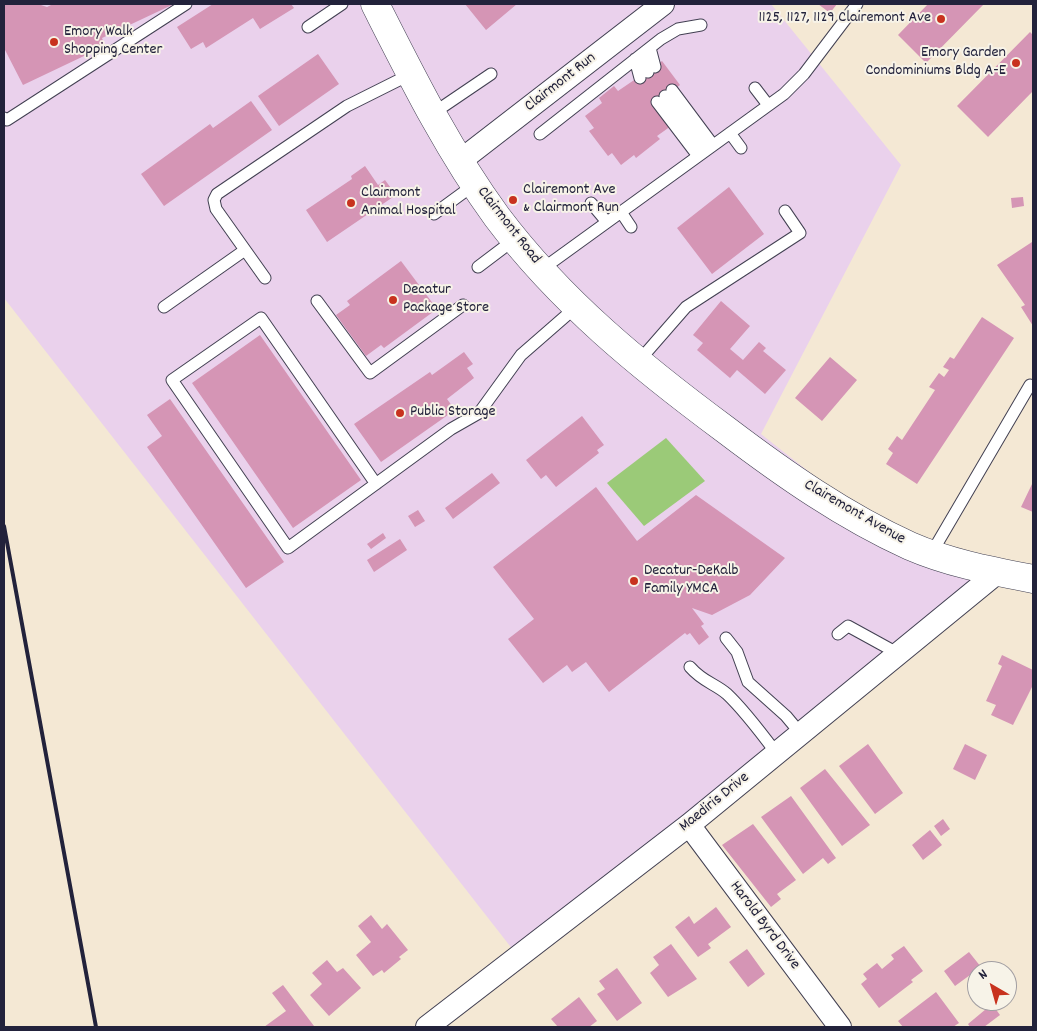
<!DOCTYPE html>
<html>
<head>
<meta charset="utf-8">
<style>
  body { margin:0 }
  #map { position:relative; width:1037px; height:1031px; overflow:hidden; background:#f4e8d4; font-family:Dekko,sans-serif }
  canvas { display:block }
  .frame { position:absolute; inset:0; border:5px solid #22223b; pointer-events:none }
  .north { position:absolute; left:967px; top:961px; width:50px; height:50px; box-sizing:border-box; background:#f7f3e8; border:1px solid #a29fa3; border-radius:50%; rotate:322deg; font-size:14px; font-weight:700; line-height:20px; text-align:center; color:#22223b }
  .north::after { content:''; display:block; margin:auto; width:18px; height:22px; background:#c8321e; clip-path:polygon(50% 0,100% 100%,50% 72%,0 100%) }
</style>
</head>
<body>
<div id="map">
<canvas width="1037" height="1031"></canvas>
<div class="frame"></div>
<div class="north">N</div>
</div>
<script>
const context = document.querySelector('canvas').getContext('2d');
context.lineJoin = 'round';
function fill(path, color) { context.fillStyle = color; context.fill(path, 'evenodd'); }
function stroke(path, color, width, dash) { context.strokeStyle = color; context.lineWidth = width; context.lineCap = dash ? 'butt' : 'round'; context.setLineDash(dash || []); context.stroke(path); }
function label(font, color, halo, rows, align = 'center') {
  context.font = font + ' Dekko,sans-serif'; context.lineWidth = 4; context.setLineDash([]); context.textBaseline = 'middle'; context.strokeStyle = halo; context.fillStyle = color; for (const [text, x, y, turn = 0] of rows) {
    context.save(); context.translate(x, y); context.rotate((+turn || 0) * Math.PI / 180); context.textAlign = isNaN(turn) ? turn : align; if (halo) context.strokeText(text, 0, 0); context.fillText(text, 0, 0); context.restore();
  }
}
fill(new Path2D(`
  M4,4H771L901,165L761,434L866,517L998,572L524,964L4,298Z`), '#ead1ec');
fill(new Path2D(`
  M666,438L705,481L644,526L607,483Z`), '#9bca78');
fill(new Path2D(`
  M4,4H38L47,7L53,4H174L102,38L105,46L23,85L4,48Z
  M213,4H291L294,8L260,29L253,18L206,48L203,42L191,49L177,27Z
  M465,4H517L486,30Z
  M818,4H837L830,13Z
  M928,4H984L926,63L898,35Z
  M1030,32L1033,35V91L988,137L957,106Z
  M318,54L339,84L279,126L258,96Z
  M662,61L680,85L654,104L671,126L657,136L660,139L636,158L634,155L621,165L612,153L608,156L589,131L594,128L585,116L602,103L599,98L614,86L618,91Z
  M251,101L272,130L164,206L141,174L210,124L213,128Z
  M365,166L378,185L385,180L396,195L327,242L306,210L352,179L351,176Z
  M729,187L764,234L712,274L677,228Z
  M1023,197L1024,206L1012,208L1011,198Z
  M1032,242L1033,245V326L1021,307L1025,305L997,265Z
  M401,261L437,309L384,348L381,345L366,356L336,315L350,305L347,301Z
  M721,301L750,326L730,349L743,360L759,342L766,348L763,351L786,370L765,394L737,370L730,378L697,350L703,343L693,335Z
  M982,317L1014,338L917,484L886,464L893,453L888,449L897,436L902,440L935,390L929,387L939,373L944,377L949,370L943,367L950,357L954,359Z
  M260,335L361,480L293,528L192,383Z
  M464,352L473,364L467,368L474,378L447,399L455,410L381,462L354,424L430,372L432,375Z
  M830,357L857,380L822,421L795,398Z
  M170,399L284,562L246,588L147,447L162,436L147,415Z
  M582,416L604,445L597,450L599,453L556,487L546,475L541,479L526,460Z
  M492,473L500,483L453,519L445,508Z
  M1033,482V512L1021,507Z
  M596,487L637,541L696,495L785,558L750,595L712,615L692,608L704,624L701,626L709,637L699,645L690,633L687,635L685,633L609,692L586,662L572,672L567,665L543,683L508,639L534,619L493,567Z
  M418,510L425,521L415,527L408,516Z
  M383,533L386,538L371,549L367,544Z
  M400,539L407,550L374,572L367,560Z
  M1002,655L1033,670V685L1013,725L991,715L996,705L986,701L1002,666L998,664Z
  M868,744L903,793L875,814L839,766Z
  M965,744L987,755L975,780L953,769Z
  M825,769L870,825L842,846L800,788Z
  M791,796L836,858L828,864L823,858L803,874L761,817Z
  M943,819L950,829L941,836L934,826Z
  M753,824L796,880L777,894L781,899L771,907L722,845Z
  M930,830L942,845L923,860L912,845Z
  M716,907L731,927L708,944L711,948L698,957L675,927L689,916L694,924Z
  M371,915L382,929L387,924L408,950L399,957L401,959L384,973L382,970L373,976L356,955L371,942L358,926Z
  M671,944L697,979L668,997L650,973L659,965L653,957Z
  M904,946L923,971L911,980L913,982L879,1008L861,984L867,979L863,974L877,963L882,969L894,959L891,955Z
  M747,949L765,974L748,987L729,962Z
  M969,952L981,967L955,986L944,971Z
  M327,960L337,972L343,968L361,988L329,1016L310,995L322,984L312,973Z
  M617,968L642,1003L617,1021L597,994L605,989L599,981Z
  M283,985L314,1026L312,1027H264L286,1011L272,993Z
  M936,992L959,1023L953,1027H903L898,1021Z
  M579,997L597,1021L589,1027H558L551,1019Z
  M992,1004L1000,1015L984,1027H970L968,1024Z`), '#d595b5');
const lane = new Path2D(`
  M308,27L342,4
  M650,48L655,67
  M642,54L648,72
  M635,59L640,78
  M755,88L768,105
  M672,90L713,145
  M665,96L705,151
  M657,102L698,156
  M432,114L491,74
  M4,118L7,120L186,4
  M730,133L741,148
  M540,134L661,39L678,29L701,25
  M591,203L607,222
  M621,212L631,227
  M434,214L475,184
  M478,267L515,239
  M541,270L784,94L804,74L857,4
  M265,278L216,209L214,200L217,194L347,106L411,74
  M317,301L370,373L463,305
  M164,307L245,250
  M638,362L686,307L800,233L785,211
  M376,484L261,318L172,380L288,548L451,429L479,413L521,355L576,307
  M931,554L1030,385
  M838,634L848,626L899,654
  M726,638L737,652L748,682L786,716L801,734
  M690,667C703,682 714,683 727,694C745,711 762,734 777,754`);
const street = new Path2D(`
  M460,161L663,4
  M689,825L840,1027
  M427,1027L689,825L998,572`);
const primary = new Path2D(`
  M375,4C412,77 448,150 497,217C561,302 641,367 726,430C784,474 844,516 910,546C949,563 992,571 1033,579`);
stroke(lane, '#424052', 13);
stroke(street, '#424052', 24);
stroke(primary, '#424052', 29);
stroke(lane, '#fff', 11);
stroke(street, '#fff', 22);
stroke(primary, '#fff', 28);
stroke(new Path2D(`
  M4,526L96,1027`), '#22223b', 4);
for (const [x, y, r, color] of [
  [941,19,5,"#c8321e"],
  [54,42,5,"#c8321e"],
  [1016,63,5,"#c8321e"],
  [513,200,5,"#c8321e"],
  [351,203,5,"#c8321e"],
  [393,300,5,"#c8321e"],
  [400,413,5,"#c8321e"],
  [634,581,5,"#c8321e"]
]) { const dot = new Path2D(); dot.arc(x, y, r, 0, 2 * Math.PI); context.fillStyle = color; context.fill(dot); stroke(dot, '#f7f3e8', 2); }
label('16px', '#22223b', '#f7f3e8', [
  ["1125, 1127, 1129 Clairemont Ave",931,19,"right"],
  ["Emory Walk",64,33],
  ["Shopping Center",64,51],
  ["Emory Garden",1006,54,"right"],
  ["Condominiums Bldg A-E",1006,72,"right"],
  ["Clairemont Ave",523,191],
  ["& Clairmont Run",523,209],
  ["Clairmont",361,194],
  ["Animal Hospital",361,212],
  ["Decatur",403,291],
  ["Package Store",403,309],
  ["Public Storage",410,413],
  ["Decatur-DeKalb",644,572],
  ["Family YMCA",644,590]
], 'left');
label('16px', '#22223b', '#f7f3e8', [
  ["Clairmont Run",561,83,-38],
  ["Clairmont Road",508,226,52],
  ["Clairemont Avenue",854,513,30],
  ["Maediris Drive",715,803,-39],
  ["Harold Byrd Drive",764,926,53]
]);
</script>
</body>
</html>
